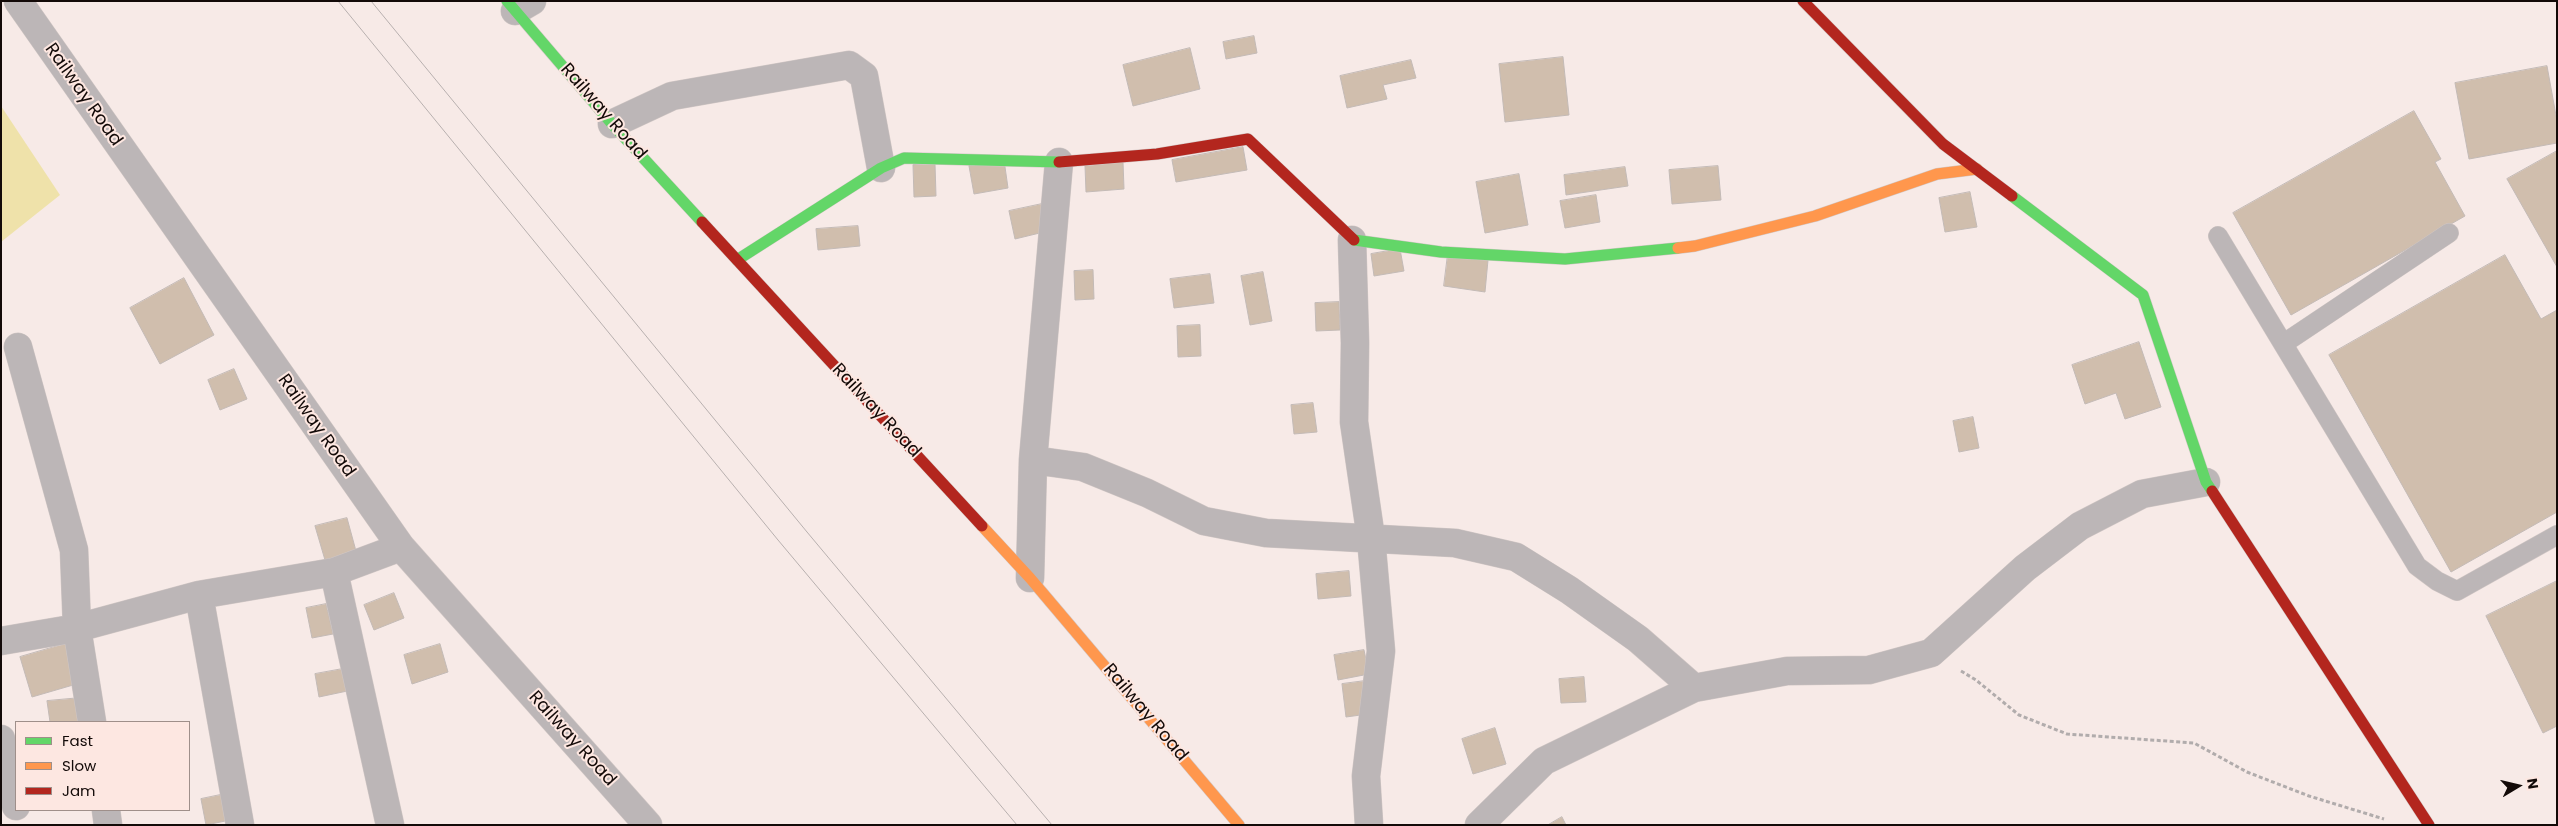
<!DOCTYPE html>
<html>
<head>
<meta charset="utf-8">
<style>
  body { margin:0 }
  #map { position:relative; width:2558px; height:826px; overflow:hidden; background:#f7eae7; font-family:Poppins,sans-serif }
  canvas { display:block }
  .frame { position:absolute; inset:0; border:2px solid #130a08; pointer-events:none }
  .legend { position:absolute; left:15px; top:721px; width:175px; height:90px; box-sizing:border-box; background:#fde7e1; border:1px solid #9f8f8a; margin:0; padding:6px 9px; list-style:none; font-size:15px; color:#130a08 }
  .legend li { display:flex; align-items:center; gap:10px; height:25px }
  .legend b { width:25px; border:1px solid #9f8f8a }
  .north { position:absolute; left:2493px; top:761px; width:50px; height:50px; -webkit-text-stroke:4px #fde7e1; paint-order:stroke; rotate:81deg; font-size:14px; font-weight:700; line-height:20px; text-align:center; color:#130a08 }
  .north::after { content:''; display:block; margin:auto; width:18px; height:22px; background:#130a08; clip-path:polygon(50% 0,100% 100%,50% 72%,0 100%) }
</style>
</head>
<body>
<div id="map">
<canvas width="2558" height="826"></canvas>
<div class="frame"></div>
<ul class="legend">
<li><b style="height:6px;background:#63d668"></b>Fast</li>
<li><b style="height:6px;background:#ff974d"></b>Slow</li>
<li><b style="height:6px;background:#b3261e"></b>Jam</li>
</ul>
<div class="north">N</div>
</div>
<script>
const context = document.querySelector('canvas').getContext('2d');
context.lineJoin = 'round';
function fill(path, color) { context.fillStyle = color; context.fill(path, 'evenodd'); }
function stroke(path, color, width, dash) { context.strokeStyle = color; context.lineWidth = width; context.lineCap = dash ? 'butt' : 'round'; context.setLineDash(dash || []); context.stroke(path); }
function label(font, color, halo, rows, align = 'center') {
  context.font = font + ' Poppins,sans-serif'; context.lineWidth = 4; context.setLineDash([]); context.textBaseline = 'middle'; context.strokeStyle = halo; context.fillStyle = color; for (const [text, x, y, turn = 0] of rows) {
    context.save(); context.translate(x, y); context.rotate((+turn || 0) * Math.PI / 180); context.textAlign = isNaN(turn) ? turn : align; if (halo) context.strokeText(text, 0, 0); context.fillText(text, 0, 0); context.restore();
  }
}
fill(new Path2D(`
  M1,106L60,195L1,242Z`), '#efe2aa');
const building = new Path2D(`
  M1254,36L1257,53L1226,59L1223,42Z
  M1190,48L1200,89L1133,106L1123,65Z
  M1563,57L1569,115L1505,122L1499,64Z
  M1411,60L1416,78L1383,85L1387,99L1347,108L1340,76Z
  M2547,66L2557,121V143L2469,159L2455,83Z
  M2414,111L2441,159L2435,162L2465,216L2291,315L2233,213Z
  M1243,147L1247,170L1176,182L1172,160Z
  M2557,151V267L2507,179Z
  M1004,160L1008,188L974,194L969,166Z
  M1123,162L1124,189L1086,192L1085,166Z
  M935,164L936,196L914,197L913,165Z
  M1718,166L1721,200L1672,204L1669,170Z
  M1625,167L1628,186L1566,195L1564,175Z
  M1519,174L1528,225L1485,233L1476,182Z
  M1970,192L1977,227L1945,232L1939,198Z
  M1596,195L1600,222L1565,228L1560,201Z
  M1042,204L1048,231L1015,239L1009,211Z
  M858,226L860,246L818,250L816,229Z
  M1400,249L1404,271L1374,276L1371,254Z
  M1448,254L1488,260L1485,292L1444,286Z
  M2505,255L2541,319L2557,310V512L2451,572L2329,355Z
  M1093,270L1094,299L1075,300L1074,271Z
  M1263,272L1272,321L1250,325L1241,276Z
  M1210,274L1214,303L1174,308L1170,279Z
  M184,278L214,335L160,364L130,308Z
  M1339,302L1340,330L1316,331L1315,303Z
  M1200,325L1201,356L1178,357L1177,326Z
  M2139,342L2161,407L2125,419L2116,393L2085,404L2072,365Z
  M234,369L247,399L220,410L208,380Z
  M1313,403L1317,432L1294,434L1291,405Z
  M1973,417L1979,448L1959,452L1953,421Z
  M347,518L356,551L325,560L315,526Z
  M1349,571L1351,596L1318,599L1316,574Z
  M2557,581V726L2543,733L2486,616Z
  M394,593L404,618L374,630L364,605Z
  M326,604L333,634L312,638L306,608Z
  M68,643L80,683L32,697L20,657Z
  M440,644L448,672L412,684L404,655Z
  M1364,650L1369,674L1338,680L1334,655Z
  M348,668L352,690L319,697L315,674Z
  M1584,677L1586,702L1561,703L1559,679Z
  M1365,681L1368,714L1346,717L1342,684Z
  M80,698L83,722H50L47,701Z
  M1495,728L1506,764L1473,774L1462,739Z
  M225,794L230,820L206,825L201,799Z
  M1562,817L1566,825H1548Z`);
fill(building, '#d0bead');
stroke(building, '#c3bab6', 1);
const lane = new Path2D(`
  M2218,236L2417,566L2437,581L2457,591L2557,535
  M2283,344L2449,233`);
const street = new Path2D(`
  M18,1L401,547L648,825
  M515,11L532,1
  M612,124L672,96L849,65L864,76L881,168
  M1352,240L1355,343L1354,422L1371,538L1381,651L1366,776L1369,825
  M18,347L74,550L77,628L92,722
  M1033,460L1083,467L1147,493L1204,521L1266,533L1455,543L1516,557L1569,590L1638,639L1694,688L1544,761L1479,825
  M334,572L390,825
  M1030,578L1033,460L1059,162
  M199,595L240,825
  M1,641L77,628L199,595L334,572L401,547
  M1694,688L1787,671L1869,670L1931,653L2025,568L2080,526L2142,494L2206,482
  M1,739L16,806
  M106,810L108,825`);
const fast = new Path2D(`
  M507,1L612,124L702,222
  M2012,196L2143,295L2206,482L2212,491
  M1354,240L1441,252L1565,259L1678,248
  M737,260L881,168L904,158L1059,162`);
const slow = new Path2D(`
  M1678,248L1695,246L1815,216L1937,174L1977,169
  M982,526L1030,578L1239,825`);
const jam = new Path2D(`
  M1803,1L1943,144L2012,196
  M1059,162L1157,154L1248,139L1354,240
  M702,222L982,526
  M2212,491L2429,825`);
stroke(lane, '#d1c7c5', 20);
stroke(street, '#d1c7c5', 29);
stroke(fast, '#d1c7c5', 12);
stroke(slow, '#d1c7c5', 12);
stroke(jam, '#d1c7c5', 12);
stroke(new Path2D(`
  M1961,671L1976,680L2019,715L2067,734L2194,743L2247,772L2309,796L2384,819`), '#b1acac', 3, [4, 2.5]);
stroke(lane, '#bcb6b7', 19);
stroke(street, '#bcb6b7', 28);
stroke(fast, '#63d668', 11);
stroke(slow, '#ff974d', 11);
stroke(jam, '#b3261e', 11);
stroke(new Path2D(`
  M338,1L778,540L1017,825
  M371,1L807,532L1052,825`), '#b8b0af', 1);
label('18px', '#130a08', '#fde7e1', [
  ["Railway Road",83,95,55],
  ["Railway Road",603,112,49],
  ["Railway Road",876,411,47],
  ["Railway Road",316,426,55],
  ["Railway Road",1145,713,50],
  ["Railway Road",572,739,48]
]);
</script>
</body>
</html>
